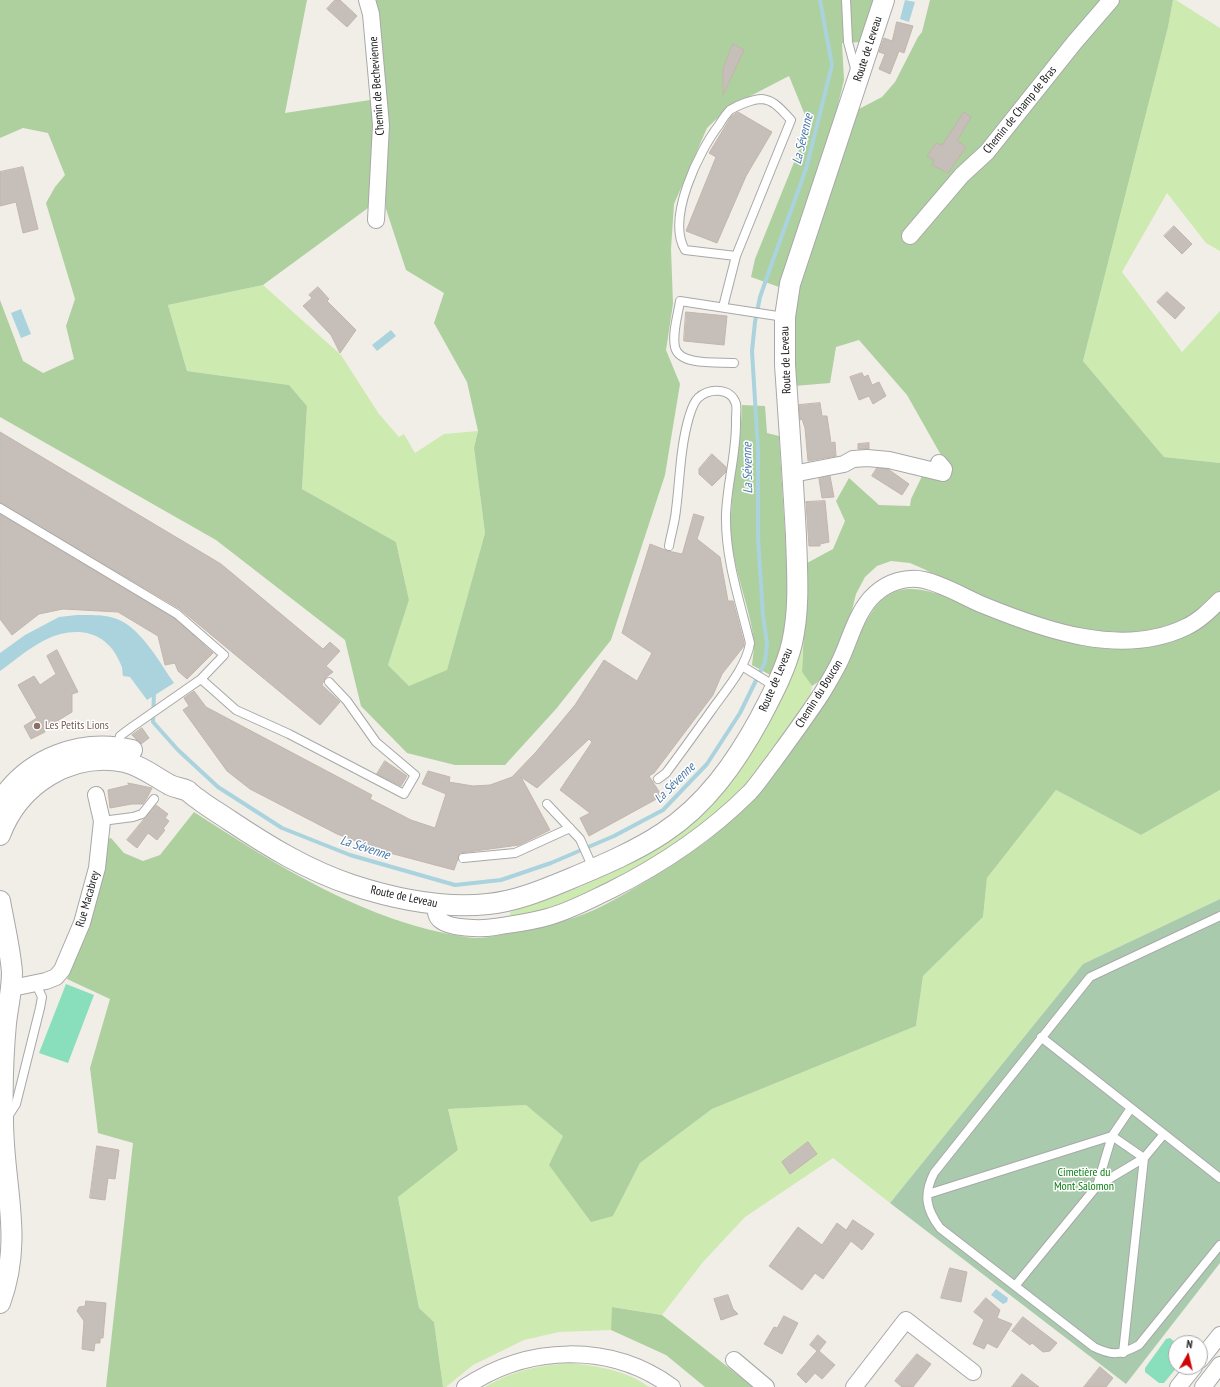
<!DOCTYPE html>
<html>
<head>
<meta charset="utf-8">
<style>
  body { margin:0 }
  #map { position:relative; width:1220px; height:1387px; overflow:hidden; background:#f1eee8; font-family:"PT Sans Narrow",sans-serif }
  canvas { display:block }
  .north { position:absolute; left:1168px; top:1335px; width:40px; height:40px; box-sizing:border-box; background:#fff; border:1px solid #a6a6a6; border-radius:50%; rotate:8deg; font-size:11px; font-weight:700; line-height:16px; text-align:center; color:#212121 }
  .north::after { content:''; display:block; margin:auto; width:14px; height:18px; background:#cf0406; clip-path:polygon(50% 0,100% 100%,50% 72%,0 100%) }
</style>
</head>
<body>
<div id="map">
<canvas width="1220" height="1387"></canvas>
<div class="north">N</div>
</div>
<script>
const context = document.querySelector('canvas').getContext('2d');
context.lineJoin = 'round';
function fill(path, color) { context.fillStyle = color; context.fill(path, 'evenodd'); }
function stroke(path, color, width, dash) { context.strokeStyle = color; context.lineWidth = width; context.lineCap = dash ? 'butt' : 'round'; context.setLineDash(dash || []); context.stroke(path); }
function label(font, color, halo, rows, align = 'center') {
  context.font = font + ' "PT Sans Narrow",sans-serif'; context.lineWidth = 3; context.setLineDash([]); context.textBaseline = 'middle'; context.strokeStyle = halo; context.fillStyle = color; for (const [text, x, y, turn = 0] of rows) {
    context.save(); context.translate(x, y); context.rotate((+turn || 0) * Math.PI / 180); context.textAlign = isNaN(turn) ? turn : align; if (halo) context.strokeText(text, 0, 0); context.fillText(text, 0, 0); context.restore();
  }
}
fill(new Path2D(`
  M1173,0H1176L1220,28V251L1206,243L1167,193L1122,272L1182,352L1220,311V463L1164,457L1083,361L1168,27Z
  M263,285L341,355L379,414L399,437L404,434L415,453L444,434L478,431L474,448L485,533L447,671L409,686L388,665L409,600L396,542L302,489L307,406L289,385L187,371L168,305Z
  M803,638L802,672L812,686L810,697L756,777L711,822L657,856L587,896L544,911L511,918L510,912L580,887L681,829L727,785L756,745L789,678Z
  M1056,790L1141,835L1220,790V899L1083,964L890,1203L833,1158L745,1217L703,1262L662,1315L613,1307L611,1330L559,1332L524,1340L473,1365L446,1387H443L434,1322L419,1308L398,1196L458,1150L448,1109L526,1105L564,1136L613,1216L640,1163L712,1109L916,1026L923,976L983,917L987,878Z
  M570,1363C597,1366 626,1370 649,1387H485C514,1370 537,1366 570,1363Z`), '#cdeab0');
fill(new Path2D(`
  M0,0H307L285,113L370,100L375,129L371,200L368,208L263,285L168,305L187,371L289,385L307,406L302,489L396,542L409,600L388,665L409,686L447,670L485,533L474,448L478,431L467,382L434,323L444,293L406,270L386,209V114L372,0H876L862,42L842,43L844,80L831,133L779,287L751,277L755,259L809,125L789,76L729,107L707,128L674,204L671,249L673,304L666,350L680,384L665,475L611,640L556,709L505,765H455L407,753L361,706L345,640L216,540L0,417V300L23,361L43,373L74,359L66,326L75,299L46,203L55,187L65,175L48,133L23,128L0,138Z
  M930,0H1173L1168,27L1083,361L1164,457L1220,463V790L1141,835L1056,790L987,878L983,917L923,976L916,1026L712,1109L640,1163L613,1216L591,1222L549,1165L563,1136L526,1105L448,1109L458,1150L398,1197L419,1308L434,1322L443,1387H106L133,1143L98,1133L90,1068L110,999L67,979L89,927L101,884L103,841L111,838L124,853L143,861L160,855L194,812C276,865 368,923 466,937C483,940 501,935 517,931C543,926 570,921 594,910C613,901 631,890 648,880C688,856 725,832 754,795C777,766 798,728 819,697C831,677 845,657 857,637C867,622 872,606 887,596C907,583 929,591 950,598L964,592L926,570L910,563L891,561L877,566L865,577L856,594L846,634L824,678L812,686L802,672L807,563L833,549L845,521L836,501L849,478L879,505L910,506L911,499L923,474L946,481L950,471L907,395L859,340L836,347L830,383L794,386L792,344L799,275L857,110L882,97L895,82L918,37L922,32Z
  M742,405L765,406L767,433L779,436L790,614L782,648L772,676L752,665C753,656 755,645 753,635C748,601 733,569 731,535C729,491 741,448 742,405Z
  M612,1307L662,1315L753,1387H705L666,1355L611,1330Z`), '#add09e');
fill(new Path2D(`
  M1220,899V1263L1126,1384L890,1203L1083,964Z`), '#aacaae');
fill(new Path2D(`
  M66,984L94,995L68,1063L39,1053Z
  M1170,1338L1176,1343L1177,1367L1164,1383H1159L1145,1372V1368L1166,1339Z`), '#89debc');
fill(new Path2D(`
  M905,0L915,2L909,22L900,19Z
  M21,309L31,334L21,338L11,313Z
  M391,330L396,336L377,351L372,345Z
  M77,615C90,615 105,614 117,619C141,628 160,663 174,683L147,700L130,677L123,676C122,672 123,668 121,665C107,629 74,625 43,641C28,649 14,661 0,671V653L25,635L59,617Z
  M996,1289L1008,1298L1007,1302L1003,1304L991,1295Z`), '#aad3de');
stroke(new Path2D(`
  M154,691L153,722L178,750L218,787L282,828L350,855L455,885L501,880L551,863L614,836L663,810L707,764L740,713L765,662L767,644L763,615L758,538V450L752,351L755,322L760,297L773,260L806,169L832,65L820,0`), '#aad3de', 4);
const building = new Path2D(`
  M335,0H340L357,16L347,27L327,9Z
  M897,22L913,26L904,53L899,51L890,74L879,69L885,54L879,52L884,38L892,41Z
  M733,44L744,50L723,95V69Z
  M738,112L772,132L746,176L717,243L686,231L716,157L709,153L731,117Z
  M964,112L971,117L957,141L966,147L948,173L932,165L934,160L927,156L936,143L942,145Z
  M23,167L38,229L23,233L16,202L0,206V172Z
  M1174,226L1192,244L1182,254L1164,236Z
  M318,287L329,299L327,301L356,330L340,353L331,335L303,306L312,298L309,295Z
  M1167,292L1185,308L1175,319L1157,302Z
  M686,312L727,316L724,345L684,341Z
  M862,373L864,377L868,375L872,385L879,382L886,396L873,404L869,396L859,400L850,377Z
  M820,403L822,416H827L831,443L835,442L836,456L808,461L805,428L802,419L800,420L799,405Z
  M0,432L221,564L323,649L330,642L340,651L326,666L333,672L325,678L322,685L340,702L320,725L180,609L0,503Z
  M869,443V449H858V444Z
  M712,454L726,467V472L712,486L699,474V469Z
  M877,468L888,469L909,484L902,495L872,476Z
  M830,476L834,497L822,498L819,479Z
  M825,501L829,542L820,544V546H809L806,502Z
  M0,514L174,618L213,653L187,679L178,671L175,663L165,665L158,636L118,612L63,609L39,614L12,635L0,619Z
  M694,514L704,517L697,539L720,557L728,601H733L744,643V646L722,674L713,695L654,773L649,776L662,796L589,836L580,818L590,813L560,790L592,742L589,739L537,788L521,777L550,830L519,845L460,853L454,870L386,852L337,834L250,789L227,771L183,710L189,706L184,698L194,691L206,707L372,795L370,799L411,820L435,828L446,794L422,784L428,771L450,777L449,782L473,786L490,785L512,777L536,752L575,705L604,660L637,681L652,653L622,633L650,544L668,551L682,554Z
  M57,650L78,692L72,694V712L44,729L45,732L31,739L24,726L37,718L18,685L34,676L40,685L56,674L47,656Z
  M142,728L149,738L141,744L132,735Z
  M385,761L407,776L401,786L377,774Z
  M128,783L152,788L147,798L143,804H132L110,808L108,790L129,785Z
  M156,805L168,814L165,818L169,821L163,829L165,830L157,840L148,833L137,848L127,840Z
  M808,1142L817,1154L790,1174L782,1162Z
  M97,1146L119,1150L115,1179L108,1178L105,1200L90,1198Z
  M853,1220L874,1234L862,1250L851,1241L823,1279L815,1273L802,1290L769,1266L798,1227L822,1245L837,1223L846,1230Z
  M950,1268L967,1272L961,1302L941,1298Z
  M728,1295L733,1309L738,1314L721,1320L714,1299Z
  M986,1298L1000,1310L997,1318L1012,1324L997,1348L987,1343L984,1349L973,1344L984,1320L974,1312Z
  M86,1301L106,1303L103,1338H100V1343H95L94,1351L82,1349L84,1321L77,1311L79,1307L85,1306Z
  M784,1316L798,1323L782,1354L764,1344L774,1327L777,1328Z
  M1023,1317L1057,1343L1050,1351L1043,1352L1032,1343L1030,1345L1012,1331Z
  M818,1335L826,1342L819,1351L835,1365L822,1379L815,1373L806,1383L797,1374L817,1351L810,1345Z
  M917,1354L931,1364L913,1387H902L895,1381Z
  M1100,1367L1113,1378L1106,1387H1084Z
  M1022,1374L1039,1387H1012Z`);
fill(building, '#c6beb8');
stroke(building, '#c3b5ab', 1);
const service = new Path2D(`
  M846,0L848,42L856,72
  M723,307L736,256L791,120C783,112 775,100 762,99C753,99 738,105 730,110C726,114 722,120 719,125C699,151 666,218 685,250L736,256
  M734,363C718,362 679,366 675,347C672,333 678,315 680,301L784,317
  M0,508L177,614L224,655L201,679
  M742,666L776,687
  M117,747L120,736L132,727L201,679L236,710L289,734L404,794L415,775L376,742L347,701L329,682
  M658,779L666,773C681,753 696,732 711,711C725,691 746,668 750,643C740,602 725,558 726,515C727,483 737,452 736,419C736,414 737,408 736,404C731,387 709,388 698,398C693,403 691,411 689,417C680,448 680,479 676,510C675,522 671,534 669,546
  M547,804L580,839L593,868
  M102,821L133,817L142,814L154,799
  M463,858L515,853L570,828
  M1220,916L1090,977L934,1173C923,1195 926,1209 940,1228L1094,1347C1112,1356 1121,1355 1139,1345L1220,1245
  M1041,1037L1220,1178
  M1131,1108L1112,1136L1144,1158L1164,1134
  M7,1118L16,1104L40,1008L42,997L36,984
  M928,1194L1112,1136L1097,1186L1144,1158L1123,1353
  M1015,1286L1097,1186`);
const minor = new Path2D(`
  M367,0L371,14L381,125L376,220
  M910,236L962,175L987,152L1074,43L1111,0
  M793,474L844,464L853,459L867,458L889,460L943,473L944,469L939,463
  M435,905C436,910 435,915 439,919C448,929 482,929 495,927C513,924 531,922 548,917C570,911 590,900 611,890C663,864 709,833 750,792C759,782 766,771 774,761C790,739 807,716 822,693C828,683 834,673 839,663C850,641 856,611 875,594C888,582 907,576 924,580C945,585 964,597 983,605C1044,630 1122,658 1186,627C1199,621 1210,610 1220,600
  M12,988L46,981L56,977L62,970L82,923L97,868L102,821L96,795
  M734,1360L766,1387
  M1200,1360L1220,1335
  M465,1387C528,1345 610,1342 672,1387
  M854,1387L906,1320L973,1372
  M1178,1387L1194,1367
  M1203,1387L1220,1365`);
const tertiary = new Path2D(`
  M0,802C28,758 81,738 132,750
  M0,835C19,784 71,751 125,762C142,766 155,777 170,785C176,788 182,788 188,791C189,792 197,799 198,799C208,807 219,813 229,820C268,846 307,870 352,885C395,899 442,909 488,904C518,901 545,889 572,878C603,865 636,851 663,833C706,805 736,762 760,718C772,695 786,669 792,643C800,608 797,571 796,536C793,479 789,422 785,365V317L790,284L884,0
  M0,901C4,924 10,948 12,972C12,990 8,1006 6,1023C3,1056 2,1088 3,1120C3,1186 24,1238 0,1303`);
stroke(service, '#a8a8a8', 10);
stroke(minor, '#a8a8a8', 18);
stroke(tertiary, '#a8a8a8', 22);
stroke(service, '#fff', 8);
stroke(minor, '#fff', 16);
stroke(tertiary, '#fff', 20);
for (const [x, y, r, color] of [
  [37,726,4,"#8d6e63"]
]) { const dot = new Path2D(); dot.arc(x, y, r, 0, 2 * Math.PI); context.fillStyle = color; context.fill(dot); stroke(dot, '#fff', 1.5); }
label('12px', '#212121', '#fff', [
  ["Route de Leveau",868,49,-72],
  ["Chemin de Bechevienne",377,86,-94],
  ["Chemin de Champ de Bras",1020,110,-51],
  ["Route de Leveau",786,360,-92],
  ["Route de Leveau",776,680,-67],
  ["Chemin du Boucon",819,694,-58],
  ["Route de Leveau",404,897,12],
  ["Rue Macabrey",88,899,-74]
]);
label('12px', '#785e54', '#fff', [
  ["Les Petits Lions",45,726]
], 'left');
label('12px', '#0e8116', '#fff', [
  ["Cimetière du",1084,1173],
  ["Mont Salomon",1084,1187]
]);
label('italic 13px', '#4b7aa9', '#fff', [
  ["La Sévenne",803,139,-76],
  ["La Sévenne",748,468,-91],
  ["La Sévenne",675,783,-45],
  ["La Sévenne",365,848,18]
]);
</script>
</body>
</html>
